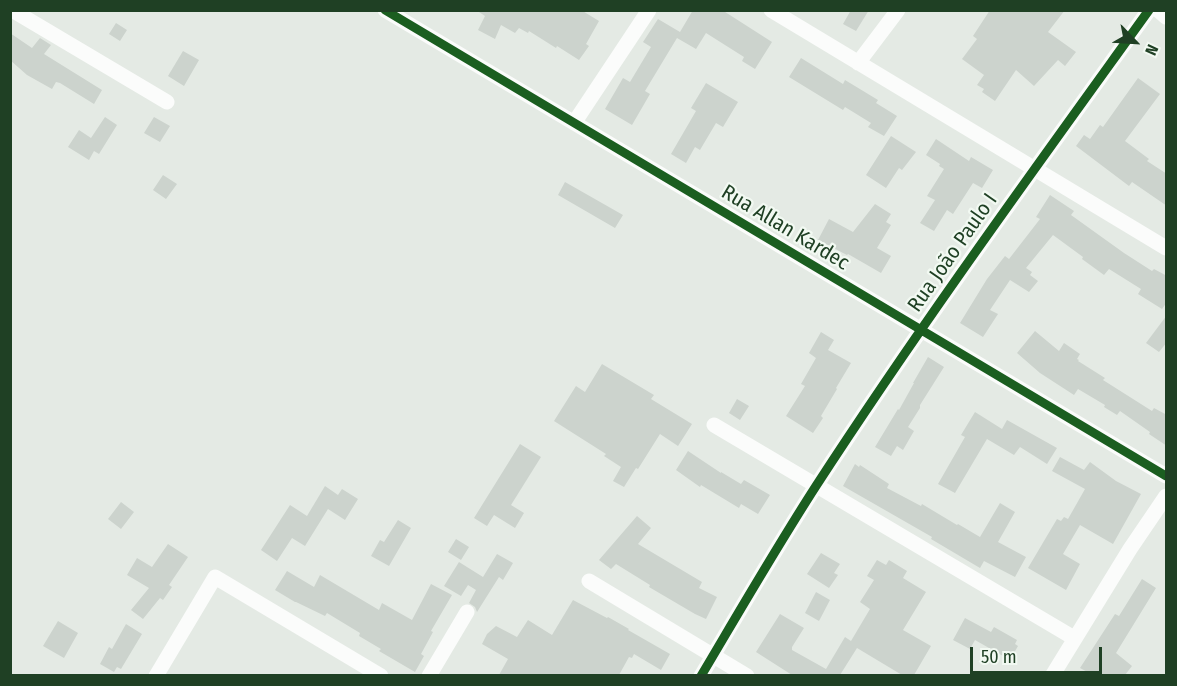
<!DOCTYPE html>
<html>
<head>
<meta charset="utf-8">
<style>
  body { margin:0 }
  #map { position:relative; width:1177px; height:686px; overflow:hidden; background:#e4eae4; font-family:"Fira Sans Condensed",sans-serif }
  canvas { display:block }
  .frame { position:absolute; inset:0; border:12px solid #1f4024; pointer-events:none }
  .north { position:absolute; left:1105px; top:12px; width:60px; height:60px; -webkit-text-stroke:4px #f2f9f2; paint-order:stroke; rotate:115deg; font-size:16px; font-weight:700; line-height:24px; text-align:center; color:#1f4024 }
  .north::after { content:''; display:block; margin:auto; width:21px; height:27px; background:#1f4024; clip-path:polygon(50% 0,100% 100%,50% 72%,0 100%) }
  .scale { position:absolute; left:970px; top:647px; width:132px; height:27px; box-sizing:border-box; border:3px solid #1f4024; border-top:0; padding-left:8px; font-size:18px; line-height:21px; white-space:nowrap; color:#1f4024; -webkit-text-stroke:4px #f2f9f2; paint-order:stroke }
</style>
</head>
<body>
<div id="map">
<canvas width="1177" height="686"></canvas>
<div class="frame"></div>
<div class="north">N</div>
<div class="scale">50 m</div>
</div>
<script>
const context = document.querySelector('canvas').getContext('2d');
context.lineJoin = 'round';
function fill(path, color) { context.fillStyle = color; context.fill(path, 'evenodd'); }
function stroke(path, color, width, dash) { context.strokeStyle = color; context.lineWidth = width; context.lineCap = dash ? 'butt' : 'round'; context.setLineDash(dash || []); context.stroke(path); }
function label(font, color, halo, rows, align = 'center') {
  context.font = font + ' "Fira Sans Condensed",sans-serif'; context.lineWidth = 4.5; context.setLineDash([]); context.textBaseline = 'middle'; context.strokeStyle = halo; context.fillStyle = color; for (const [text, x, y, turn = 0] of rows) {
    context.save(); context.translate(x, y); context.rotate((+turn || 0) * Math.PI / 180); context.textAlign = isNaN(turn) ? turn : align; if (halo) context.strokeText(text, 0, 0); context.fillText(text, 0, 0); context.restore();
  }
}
fill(new Path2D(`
  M476,10H581L599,21L586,44L589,46L579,60L557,46L556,48L529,31L528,33L519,28L515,33L501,25L495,39L478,30L485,16Z
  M693,10H722L772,42L755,69L742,61L744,57L706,33L696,49L677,38L645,91L650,94L632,125L605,109L623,78L630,82L651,47L643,42L658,19L680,32Z
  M851,10H869L856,31L843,24Z
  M990,10H1065L1048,32L1076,52L1065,66L1058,60L1034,86L1016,70L995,101L982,92L984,89L977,85L984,75L962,59L977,39L973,36Z
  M116,23L127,30L120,41L109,34Z
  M10,33L32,48L40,38L51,45L44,54L102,90L94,104L60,83L56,82L52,89L27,75L10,60Z
  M183,51L199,60L184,86L168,76Z
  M801,58L843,84L845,80L878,100L876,103L897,116L884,136L868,127L871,123L845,107L843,110L789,77Z
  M1138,78L1160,94L1125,141L1149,159L1147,161L1167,174V206L1132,182L1129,186L1076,146L1084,135L1090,139L1100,125L1103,127Z
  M706,83L738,102L723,127L716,123L700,150L695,147L686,163L671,154L696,111L691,108Z
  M105,117L117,125L99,154L94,151L89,160L68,147L79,130L91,138Z
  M154,117L170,126L160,142L144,133Z
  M891,136L916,152L902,170L899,168L886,188L866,175Z
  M936,139L969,161L971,157L993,170L982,188L973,183L953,214L947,210L934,231L920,223L935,200L927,196L944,169L939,166L940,164L926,155Z
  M163,175L177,184L166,199L153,190Z
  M565,182L623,215L615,228L558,195Z
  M1050,195L1074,211L1071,215L1124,253L1152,271L1154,269L1167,276V302L1162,309L1138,294L1141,289L1109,269L1104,275L1082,259L1083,257L1053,235L1026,268L1032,272L1030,275L1038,281L1029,292L1010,280L990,310L998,314L983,337L960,323L987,279L1005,256L1009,259L1040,219L1036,217Z
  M875,204L891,214L886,222L891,225L877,248L891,256L881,273L848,254L847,255L818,240L829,219L853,232Z
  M1167,315V342L1159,352L1146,343Z
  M1035,331L1059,351L1064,343L1080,354L1077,359L1079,360L1078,361L1105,378L1103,380L1152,411L1154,408L1167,415V446L1149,434L1150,432L1120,411L1117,415L1104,407L1105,405L1078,389L1074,395L1040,373L1017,353Z
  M821,332L834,340L828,350L851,363L836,388L837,389L821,416L823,418L813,433L786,416L805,386L801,384L816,358L809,353Z
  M928,357L944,367L920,405V408L908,427L914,431L903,450L897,446L891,456L875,447L898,409L899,410L914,383H913Z
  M602,364L654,395L651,399L692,424L678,446L660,434L638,469L636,468L624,487L613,481L621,467L604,456L606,454L554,421L576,386L585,392Z
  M737,399L749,406L740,420L729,413Z
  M975,412L1002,429L1007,420L1057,448L1047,464L1020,447L1014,455L987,439L955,493L938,484L965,437L961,435Z
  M520,444L541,457L511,505L524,513L515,528L494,515L487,526L474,518Z
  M688,451L721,473V472L741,484L744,480L770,495L758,514L741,504L739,508L701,485L700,487L676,470Z
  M1060,457L1084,470L1090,462L1116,481L1141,494L1113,544L1080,525L1063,554L1080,564L1066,590L1028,568L1057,519L1061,521L1064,517L1068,519L1085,489L1052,471Z
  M855,464L859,467L860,465L889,484L887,488L921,506L922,504L957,525L958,524L980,537L1000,503L1015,512L998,542L1026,557L1015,577L984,561L980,568L931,539L932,537L843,486Z
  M325,486L338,495L342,489L358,499L345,520L328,509L305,546L292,538L277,561L261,550L290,505L307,516Z
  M121,502L134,512L121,529L108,519Z
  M637,516L651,528L638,544L702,582L699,588L717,597L706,619L695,614L649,587L650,585L616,564L611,569L599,560Z
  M398,520L411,528L389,566L371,556L380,540L384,542Z
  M456,539L469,547L461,560L448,552Z
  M168,544L188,557L169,585L172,587L163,600L160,598L143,619L131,610L149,588L127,575L137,558L152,567Z
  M821,553L840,564L834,573L838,575L829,588L807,574Z
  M497,554L513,563L503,580L499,577L477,612L475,607L469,603L476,590L468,585L461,596L444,586L459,562L483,577Z
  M877,560L886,565L889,560L907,571L903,578L926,592L903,630L931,646L914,675H902L857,648L840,675H792L756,652L780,614L804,628L792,647V650L826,669L845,637L851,641L870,609L860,602L874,580L867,576Z
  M287,571L314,587L320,575L379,610L382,603L412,620L431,584L452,595L431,631L433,632L421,654L424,656L415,672L379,651L381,649L359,636L360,633L327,613L325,616L296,602H295L275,590Z
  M1142,579L1156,588L1116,653L1132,666L1125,675H1093L1080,668L1115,614L1119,616Z
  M816,592L830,600L819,621L805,613Z
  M573,600L607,618L608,617L629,629L628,630L670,654L661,670L634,654L632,658L629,657L619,675H499L508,659L482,644L487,634L496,626L517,637L528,620L552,635Z
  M965,618L991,632L994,627L1017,640L1015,644L1018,646L1010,660L975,640L970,649L953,640Z
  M58,621L78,633L64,658L43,646Z
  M126,624L142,634L121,669L117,667L114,672L100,664L109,647L112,649Z`), '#ccd3cd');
stroke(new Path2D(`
  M12,10L167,102
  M385,10L1166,476
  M771,10L1166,248
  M1158,10L1166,17
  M858,63L898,10
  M574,123L649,10
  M714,425L1074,638
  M589,581L747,676
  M156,676L215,577L381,676
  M429,676L467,612
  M701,676C739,612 776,548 816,486C922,323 1036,167 1149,10
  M1052,676L1130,549L1166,496`), '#fbfcfb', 15);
stroke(new Path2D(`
  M385,10L1166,476
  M701,676C739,612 776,548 816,486C922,323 1036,167 1149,10`), '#1b5e20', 9);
label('21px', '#1f4024', '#f2f9f2', [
  ["Rua Allan Kardec",785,228,31],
  ["Rua João Paulo I",953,253,-55]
]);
</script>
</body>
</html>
